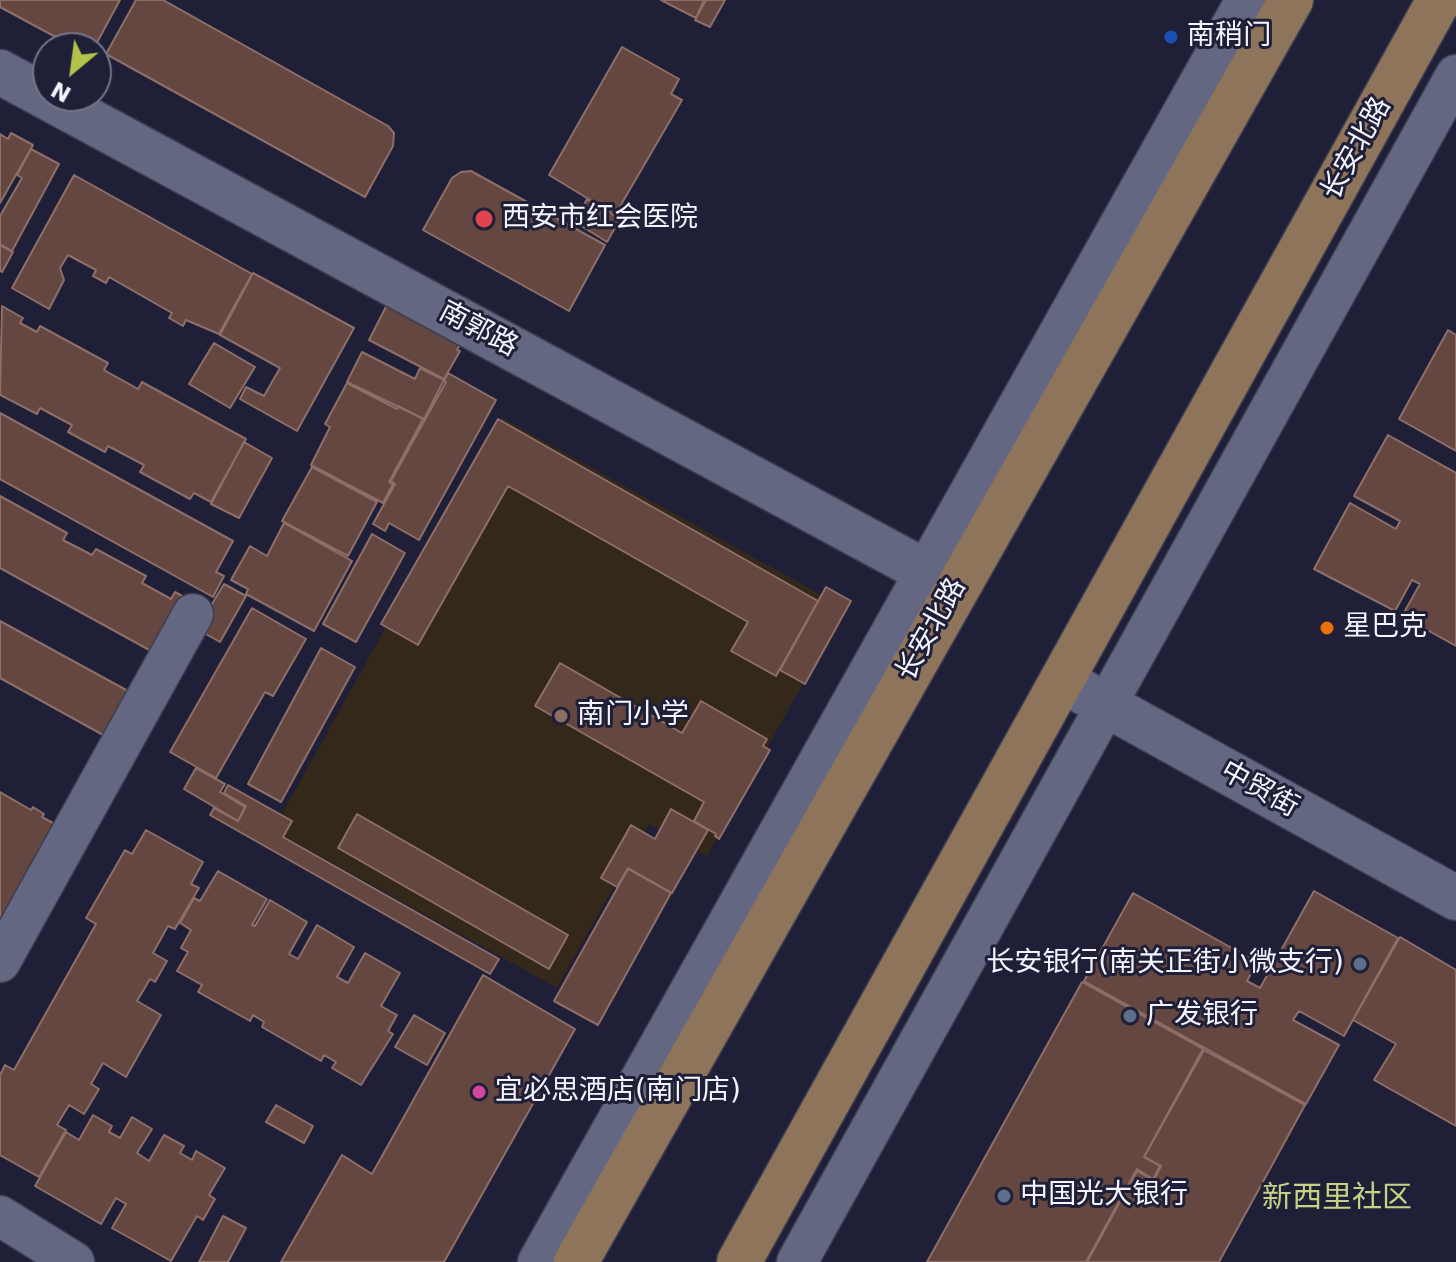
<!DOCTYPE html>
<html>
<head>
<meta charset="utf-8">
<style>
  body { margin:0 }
  #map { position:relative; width:1456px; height:1262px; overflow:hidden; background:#1f2037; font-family:"DejaVu Sans",sans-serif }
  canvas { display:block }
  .north { position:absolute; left:32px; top:32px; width:80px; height:80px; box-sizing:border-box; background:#1f2037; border:2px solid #747587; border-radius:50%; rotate:209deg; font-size:22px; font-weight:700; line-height:32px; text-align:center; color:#f3f4fe }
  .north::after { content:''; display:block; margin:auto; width:28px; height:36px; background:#b2c34b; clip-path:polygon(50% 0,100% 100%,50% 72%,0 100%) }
</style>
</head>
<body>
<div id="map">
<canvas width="1456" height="1262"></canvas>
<div class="north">N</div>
</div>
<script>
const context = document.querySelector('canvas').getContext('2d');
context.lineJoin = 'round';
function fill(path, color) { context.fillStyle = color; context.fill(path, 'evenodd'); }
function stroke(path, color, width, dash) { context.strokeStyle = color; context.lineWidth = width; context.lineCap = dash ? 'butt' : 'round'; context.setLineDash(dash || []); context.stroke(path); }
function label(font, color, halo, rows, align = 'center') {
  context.font = font + ' "DejaVu Sans","Noto Sans SC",sans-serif'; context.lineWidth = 6; context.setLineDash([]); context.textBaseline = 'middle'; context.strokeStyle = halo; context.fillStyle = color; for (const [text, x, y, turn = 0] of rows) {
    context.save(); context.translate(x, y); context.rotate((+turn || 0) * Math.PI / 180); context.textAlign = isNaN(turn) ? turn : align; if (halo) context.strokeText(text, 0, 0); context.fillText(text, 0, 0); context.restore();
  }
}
fill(new Path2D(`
  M502,418L845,608L707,856L649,824L557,988L273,830Z`), '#332819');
const building = new Path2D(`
  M0,0H120L94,48H76L0,7Z
  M136,0H163L388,126L394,133L393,146L365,197L106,54Z
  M661,0H704L696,18Z
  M706,0H725L710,27L695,20Z
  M622,47L679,79L671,94L682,100L615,215L549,175Z
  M11,133L33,145L0,203V134L8,139Z
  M31,149L59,164L12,251L0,244V216L22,178L17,175Z
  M471,171L605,245L569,311L423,230L452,178L461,172Z
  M74,175L252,274L219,334L186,320L183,326L169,318L172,313L109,277L106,283L93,276L96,270L68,255L60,268L64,280L49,309L12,288Z
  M587,199L620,219L607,242L575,222Z
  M0,245L13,252L2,272L0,271Z
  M253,273L354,328L297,431L240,399L246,387L264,396L280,368L220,335Z
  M391,297L465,335L457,350L460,351L444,379L369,340Z
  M2,306L23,318L20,323L37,332L40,326L108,363L104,370L138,389L142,382L246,439L211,502L194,493L190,499L140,472L144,465L108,446L105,452L68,432L72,425L40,408L37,414L0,395Z
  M1448,330L1456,335V451L1399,419Z
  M214,343L255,367L230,408L189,384Z
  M362,352L415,379L420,368L444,380L424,419L347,382Z
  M448,373L496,400L419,540L389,523L385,531L373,524L395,484L391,481L446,382L444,381Z
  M347,383L397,409L398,406L423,419L389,482L393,484L383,503L311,465L330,427L325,424Z
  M0,413L233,541L216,572L224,576L213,597L0,479Z
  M498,419L818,601L776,676L731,651L748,622L508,486L418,645L381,624Z
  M1388,435L1456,473V646L1402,616L1420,584L1412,580L1395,611L1314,569L1350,503L1396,529L1400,521L1354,496Z
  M244,442L272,458L239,518L211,504Z
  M312,467L377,502L348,556L282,521Z
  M0,496L67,533L63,540L92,555L96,549L146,576L142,583L171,599L175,592L195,603L162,657L0,568Z
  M284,523L352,561L314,631L246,594L248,589L231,580L250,546L267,556Z
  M372,534L405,553L356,642L323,624Z
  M224,584L246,596L220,642L197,629Z
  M826,587L851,601L805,684L780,670Z
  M252,608L306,639L273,696L265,692L216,778L170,752Z
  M0,621L139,697L114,741L0,678Z
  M321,648L355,667L281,802L248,784Z
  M560,663L682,733L701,701L767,739L763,746L770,750L719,839L715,836L716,834L694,821L704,802L535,706Z
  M196,768L225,784L220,792L245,807L238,821L184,789Z
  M228,785L292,821L283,837L499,959L490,974L210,815L214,808L238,821L246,806L224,793Z
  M0,792L31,810L33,807L44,814L42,817L62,828L0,935Z
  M671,809L708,830L672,893L628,868L617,887L601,878L631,825L655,839Z
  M357,814L568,935L549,969L338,848Z
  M146,830L203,862L191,884L199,888L175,929L168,926L153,953L167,961L155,982L150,979L137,1001L161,1015L126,1077L103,1063L91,1084L99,1089L84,1114L69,1105L57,1125L66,1130L39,1177L0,1155V1075L5,1065L14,1070L96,924L86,918L125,850L132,854Z
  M628,869L671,893L598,1025L554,1001Z
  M218,871L267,899L252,925L255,926L270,900L307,922L289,954L298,959L317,925L354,947L337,977L348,983L365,953L400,973L381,1006L397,1015L388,1031L393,1034L361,1085L332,1068L336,1062L324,1055L321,1061L262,1027L264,1022L253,1015L250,1021L198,992L202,985L177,971L188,952L181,948L191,930L180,923L194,898L200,901Z
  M1314,891L1398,938L1344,1036L1299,1011L1293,1020L1339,1045L1306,1104L1084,981L1133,893L1257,962L1247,981L1260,988Z
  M1400,937L1456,970V1126L1374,1080L1396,1044L1353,1020Z
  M483,975L575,1029L444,1262H281L342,1155L372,1174Z
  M1082,982L1203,1049L1144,1157L1160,1166L1153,1179L1137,1169L1086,1262H927Z
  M414,1015L445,1033L427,1065L395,1047Z
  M1204,1050L1305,1105L1219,1262H1087L1137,1171L1154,1180L1161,1166L1144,1157Z
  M276,1105L313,1126L304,1143L266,1122Z
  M93,1115L112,1126L109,1132L120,1138L132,1117L152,1129L137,1153L149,1161L164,1135L184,1146L180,1153L192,1160L196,1151L225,1168L209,1195L215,1199L203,1220L197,1216L171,1261L112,1228L126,1204L116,1198L101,1224L35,1186L66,1132L79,1140Z
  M223,1216L246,1228L228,1262H199Z`);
fill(building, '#654742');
stroke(building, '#8e6e68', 2);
const minor = new Path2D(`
  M0,962L193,614
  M0,1216L74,1262
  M538,1262L1246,0
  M797,1262L1456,75`);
const tertiary = new Path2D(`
  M0,72L956,588
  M1063,681L1456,898`);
const primary = new Path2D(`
  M576,1262L1291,0
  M739,1262L1439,0`);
stroke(minor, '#3c3d4f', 43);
stroke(tertiary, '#3c3d4f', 47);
stroke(primary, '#3c3d4f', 47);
stroke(minor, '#646782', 40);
stroke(tertiary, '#646782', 44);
stroke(primary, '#8e745a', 44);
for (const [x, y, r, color] of [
  [1171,37,8,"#1a4fb4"],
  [484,219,10,"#e0444e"],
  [1327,628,8,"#e8710a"],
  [561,716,8,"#8d6e63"],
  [1360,964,8,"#5c6f8a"],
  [1130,1016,8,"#5c6f8a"],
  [479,1092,8,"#d1479c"],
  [1004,1196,8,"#5c6f8a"]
]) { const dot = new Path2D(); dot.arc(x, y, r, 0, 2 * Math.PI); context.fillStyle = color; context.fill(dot); stroke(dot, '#1f2037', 3); }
label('28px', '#f3f4fe', '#1f2037', [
  ["南稍门",1187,37],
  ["西安市红会医院",502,219],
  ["星巴克",1343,628],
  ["南门小学",577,716],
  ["长安银行(南关正街小微支行)",1344,964,"right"],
  ["广发银行",1146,1016],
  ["宜必思酒店(南门店)",495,1092],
  ["中国光大银行",1020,1196]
], 'left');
label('28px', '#f3f4fe', '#1f2037', [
  ["长安北路",1357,149,-61],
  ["南郭路",478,330,28],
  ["长安北路",932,630,-61],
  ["中贸街",1259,790,29]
]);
label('30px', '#c6d386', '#1f2037', [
  ["新西里社区",1337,1199]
]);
</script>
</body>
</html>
